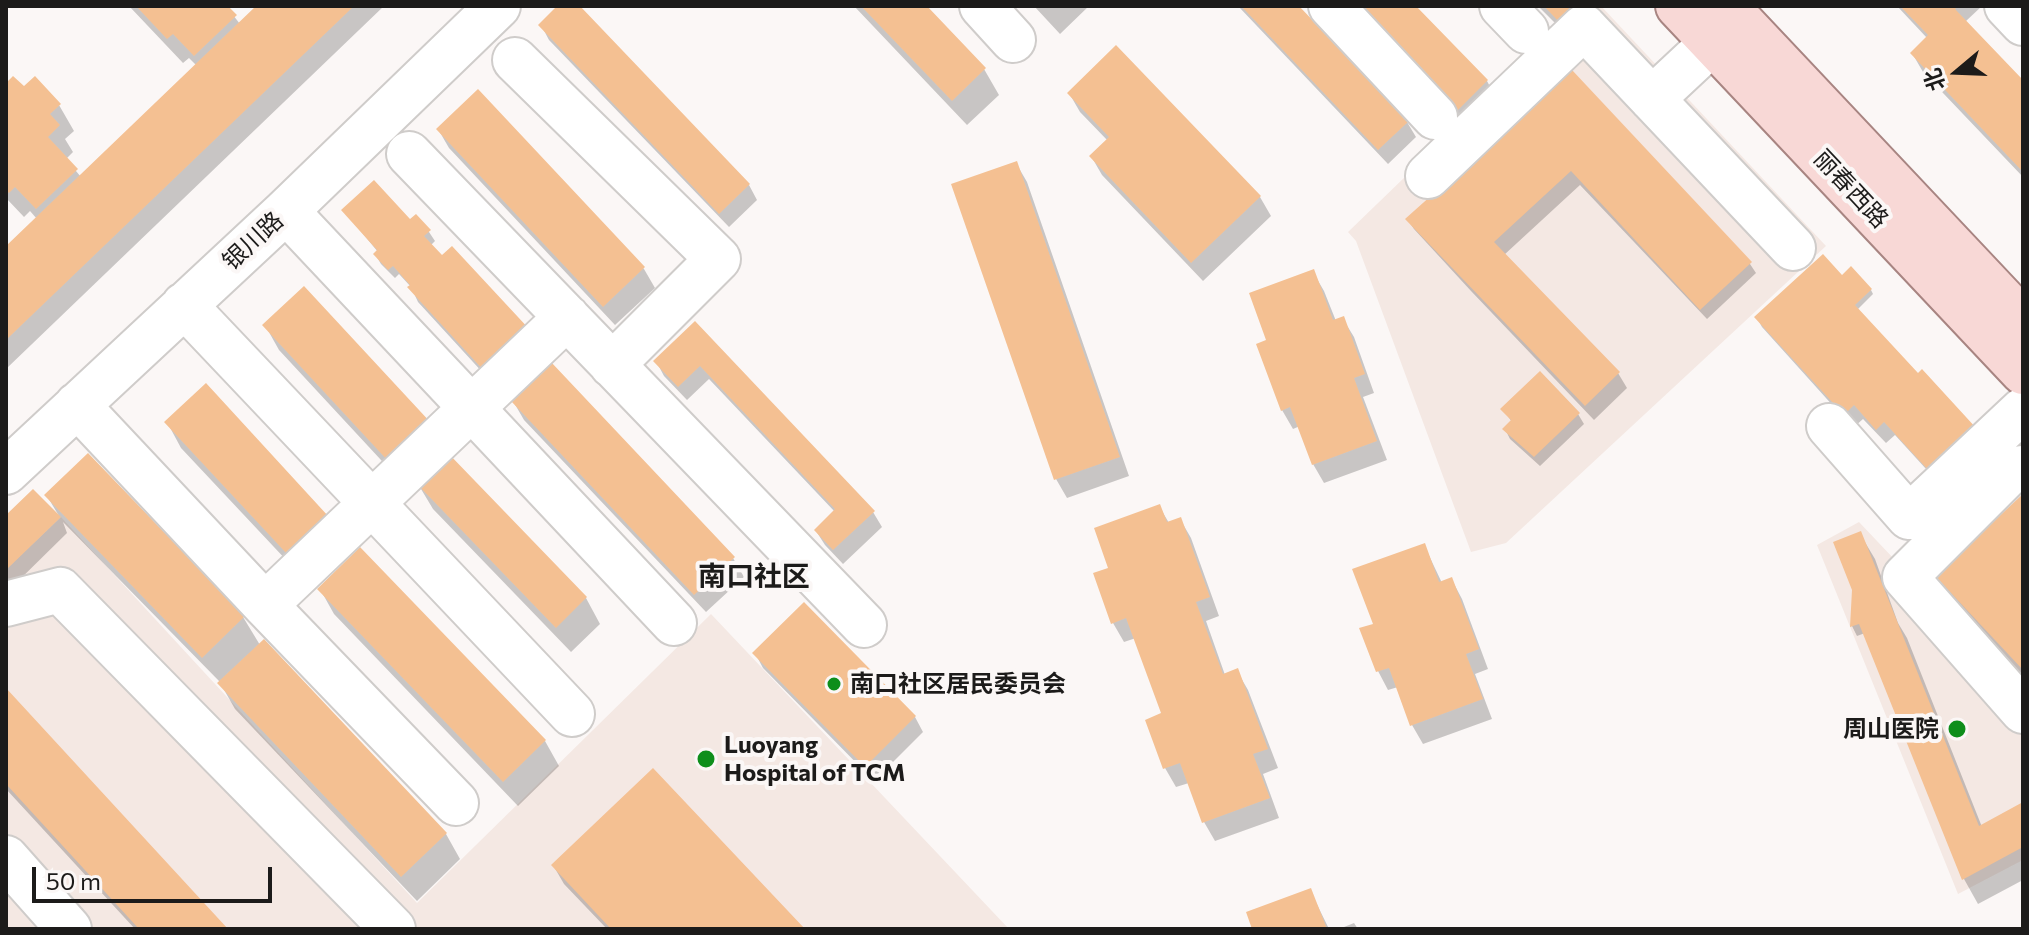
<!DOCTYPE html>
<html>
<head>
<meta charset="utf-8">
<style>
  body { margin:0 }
  #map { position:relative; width:2029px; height:935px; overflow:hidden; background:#fbf7f6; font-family:Commissioner,"Noto Sans SC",sans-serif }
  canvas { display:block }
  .frame { position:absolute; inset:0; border:8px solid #1c1b1a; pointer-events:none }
  .north { position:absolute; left:1917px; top:32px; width:80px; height:80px; -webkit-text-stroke:6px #fbf7f6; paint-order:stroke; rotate:251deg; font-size:22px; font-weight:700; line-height:32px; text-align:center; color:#1c1b1a }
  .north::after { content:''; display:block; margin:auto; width:28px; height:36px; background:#1c1b1a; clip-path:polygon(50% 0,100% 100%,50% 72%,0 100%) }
  .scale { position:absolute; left:32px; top:867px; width:240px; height:36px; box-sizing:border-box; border:4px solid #1c1b1a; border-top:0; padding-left:10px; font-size:24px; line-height:28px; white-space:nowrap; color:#1c1b1a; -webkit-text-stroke:6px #fbf7f6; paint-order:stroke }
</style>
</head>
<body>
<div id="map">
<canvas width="2029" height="935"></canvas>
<div class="frame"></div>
<div class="north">北</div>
<div class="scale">50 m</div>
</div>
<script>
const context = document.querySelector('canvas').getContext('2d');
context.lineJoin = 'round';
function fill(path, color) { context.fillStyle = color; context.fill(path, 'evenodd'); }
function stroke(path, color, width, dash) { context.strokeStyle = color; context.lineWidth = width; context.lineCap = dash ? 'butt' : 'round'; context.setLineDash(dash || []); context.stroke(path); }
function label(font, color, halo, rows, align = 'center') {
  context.font = font + ' Commissioner,"Noto Sans SC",sans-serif'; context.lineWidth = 8; context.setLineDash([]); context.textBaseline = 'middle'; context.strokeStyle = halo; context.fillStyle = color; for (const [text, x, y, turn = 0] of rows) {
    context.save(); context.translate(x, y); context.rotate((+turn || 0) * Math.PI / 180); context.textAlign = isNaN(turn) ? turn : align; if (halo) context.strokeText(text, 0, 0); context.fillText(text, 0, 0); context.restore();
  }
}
fill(new Path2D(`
  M1582,6H1601L1826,246L1506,543L1471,552L1356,241L1348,232Z
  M2023,435V860L1958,894L1817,545L1859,522L1895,560Z
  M61,517L417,903L711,614L1009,929H6V569Z`), '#f4e8e3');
fill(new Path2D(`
  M129,6H226L240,24L259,6H384L6,369V248L37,219L30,211L24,217L6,198V85L24,89L59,105L74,131L65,139L73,152L66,159L81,177L197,66L189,58L183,63Z
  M560,6H577L749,185L757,200L729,227L549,40L541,25Z
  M854,6H924L984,69L999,95L967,125Z
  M1034,6H1089L1060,34Z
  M1238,6H1296L1407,122L1416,137L1388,164Z
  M1348,6H1413L1487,81L1495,96L1465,125Z
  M1538,6H1594L1598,14L1572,40Z
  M1897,6H1982L1965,22L2023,83V177L1923,72L1912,53L1927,38Z
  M1116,48L1260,197L1271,216L1203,281L1102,175L1091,156L1108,141L1080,112L1069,93Z
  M478,92L644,269L655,288L615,325L449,148L438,129Z
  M1521,117L1750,264L1756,273L1707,319L1580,185L1504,255L1618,373L1627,388L1594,420L1471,291L1414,229L1408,220Z
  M1016,163L1027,182L1129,476L1067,498L1056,479Z
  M344,211L410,222L429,232L435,241L430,246L495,386L418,302L411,287L399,274L395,278L381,264L375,254L378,252Z
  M1313,272L1324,291L1336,321L1343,319L1354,337L1374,393L1363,397L1387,460L1324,483L1313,464L1300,426L1293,429L1282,410L1268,341Z
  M1842,277L1871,290L1873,294L1857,310L1937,481L1895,435L1886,443L1863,419L1853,428L1762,327L1757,318Z
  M695,324L873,512L882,527L843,564L825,545L816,531L835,512L709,379L687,400L664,376L656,361Z
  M265,325L445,450L406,487L279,350Z
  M206,386L304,579L181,448L167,422Z
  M513,401L733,558L744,577L706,612L524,420Z
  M1503,409L1578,414L1584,424L1540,466L1510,439L1505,429L1512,422Z
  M447,455L586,598L600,624L571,652L433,509L418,484Z
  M47,496L243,617L260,645L446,834L460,859L417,901L235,709L219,681L63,522L67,533L6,593V517L59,516Z
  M2023,497V678L1952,602L1938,576Z
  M1159,506L1169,523L1180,519L1191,538L1219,616L1206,621L1225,675L1237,671L1248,690L1278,768L1263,774L1279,818L1215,841L1204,822L1189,783L1176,787L1165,768L1164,715L1136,638L1124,642L1113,623L1110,569Z
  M1860,534L1875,559L1898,623L1907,638L1982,827L2023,804V880L1978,904L1964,879L1865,633L1857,636L1852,626Z
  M1424,545L1442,583L1452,580L1462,599L1488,669L1475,674L1492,719L1423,744L1412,725L1398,687L1388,690L1378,671L1375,625Z
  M320,589L545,741L559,766L518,806L334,614Z
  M755,653L915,717L923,732L874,781L763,668Z
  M6,691L226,929H135L6,789Z
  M553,865L803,929H607L564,884Z
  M1310,890L1329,929H1254Z
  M1354,923L1358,929H1339Z`), '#0003');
fill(new Path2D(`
  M136,6H228L237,15L194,56L173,34L167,39Z
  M256,6H354L6,340V246Z
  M557,6H580L750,184L719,214L538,25Z
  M861,6H927L986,68L952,101Z
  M1241,6H1299L1409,121L1378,150Z
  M1352,6H1416L1488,80L1456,112Z
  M1544,6H1577L1560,23Z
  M1900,6H1958L1955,9L2023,80V172L1910,53L1928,35Z
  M1116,45L1261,196L1191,263L1089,156L1109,137L1067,93Z
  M1572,70L1752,262L1700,310L1571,171L1494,242L1620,372L1585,406L1405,219Z
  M13,76L24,86L35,76L61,104L50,114L60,125L48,137L78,169L36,209L15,187L9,193L6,190V83Z
  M478,89L645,267L603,307L436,129Z
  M1017,161L1120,457L1054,480L951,184Z
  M374,180L410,219L416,214L431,230L424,236L442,255L452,246L531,331L486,373L407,287L410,285L393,266L388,270L373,254L377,250L341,210Z
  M1823,254L1842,275L1851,266L1872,289L1855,305L1918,373L1922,369L1977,429L1930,472L1884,422L1876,430L1854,405L1844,415L1754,317Z
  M1314,269L1333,320L1344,316L1365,374L1354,378L1377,441L1312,465L1290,407L1281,411L1256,344L1266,340L1249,293Z
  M304,286L432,424L390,463L262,325Z
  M695,321L875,511L833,550L814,530L835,509L700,366L678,387L653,361Z
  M551,362L735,557L694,595L511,401Z
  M1540,371L1580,413L1534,457L1502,429L1511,420L1500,409Z
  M206,383L329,517L288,555L164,422Z
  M447,452L587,597L556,628L416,483Z
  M88,453L245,616L202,658L44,495Z
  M33,489L61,517L6,570V515Z
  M2023,494V670L1935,576Z
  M1160,504L1167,522L1181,517L1210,597L1196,602L1223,674L1238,668L1268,749L1253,754L1270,798L1202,823L1180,763L1163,769L1145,720L1161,713L1126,618L1111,624L1093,573L1108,568L1094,528Z
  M1861,531L1979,826L2023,802V847L1962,880L1859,624L1850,627L1852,590L1833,542Z
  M1425,543L1439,582L1452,577L1479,649L1466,654L1483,699L1410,726L1389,668L1376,672L1359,628L1373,624L1352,569Z
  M360,547L546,740L503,782L317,589Z
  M804,602L916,716L865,767L752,653Z
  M264,639L447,833L401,877L217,683Z
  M6,688L228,929H139L6,784Z
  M653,768L805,929H611L551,865Z
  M1311,888L1327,929H1252L1246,912Z`), '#f4c092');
const minor = new Path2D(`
  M982,6L1013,40
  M1331,6L1435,117
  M1502,6L1526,31
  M2007,6L2023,23
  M515,60L718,259L612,365
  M1652,99L1713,42
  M409,154L864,625
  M1428,176L1584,27L1793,248
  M286,211L674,623
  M184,305L572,714
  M77,405L265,605L456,803
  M1829,426L1909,517L2023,410
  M2023,468L2012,470L1905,577L2023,711
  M6,472L286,211L498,6
  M6,604L60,590L393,929
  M265,605L567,317
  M6,858L69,929`);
const major = new Path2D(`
  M1678,6L2023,372
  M1726,6L2023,321`);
stroke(minor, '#cfccca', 48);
stroke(major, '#a88582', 48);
stroke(minor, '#fff', 44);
stroke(major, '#f8d8d6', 44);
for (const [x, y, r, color] of [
  [834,684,8,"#0e8e1b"],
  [1957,729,10,"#0e8e1b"],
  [706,759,10,"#0e8e1b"]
]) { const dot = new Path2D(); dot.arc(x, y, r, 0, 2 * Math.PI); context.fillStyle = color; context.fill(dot); stroke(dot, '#fbf7f6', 3); }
label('24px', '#1c1b1a', '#fbf7f6', [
  ["丽春西路",1851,189,47],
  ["银川路",253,241,-43]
]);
label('bold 24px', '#1c1b1a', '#fbf7f6', [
  ["南口社区居民委员会",850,684],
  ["周山医院",1939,729,"right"],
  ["Luoyang",724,745],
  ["Hospital of TCM",724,773]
], 'left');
label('bold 28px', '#1c1b1a', '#fbf7f6', [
  ["南口社区",754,577]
]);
</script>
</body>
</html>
